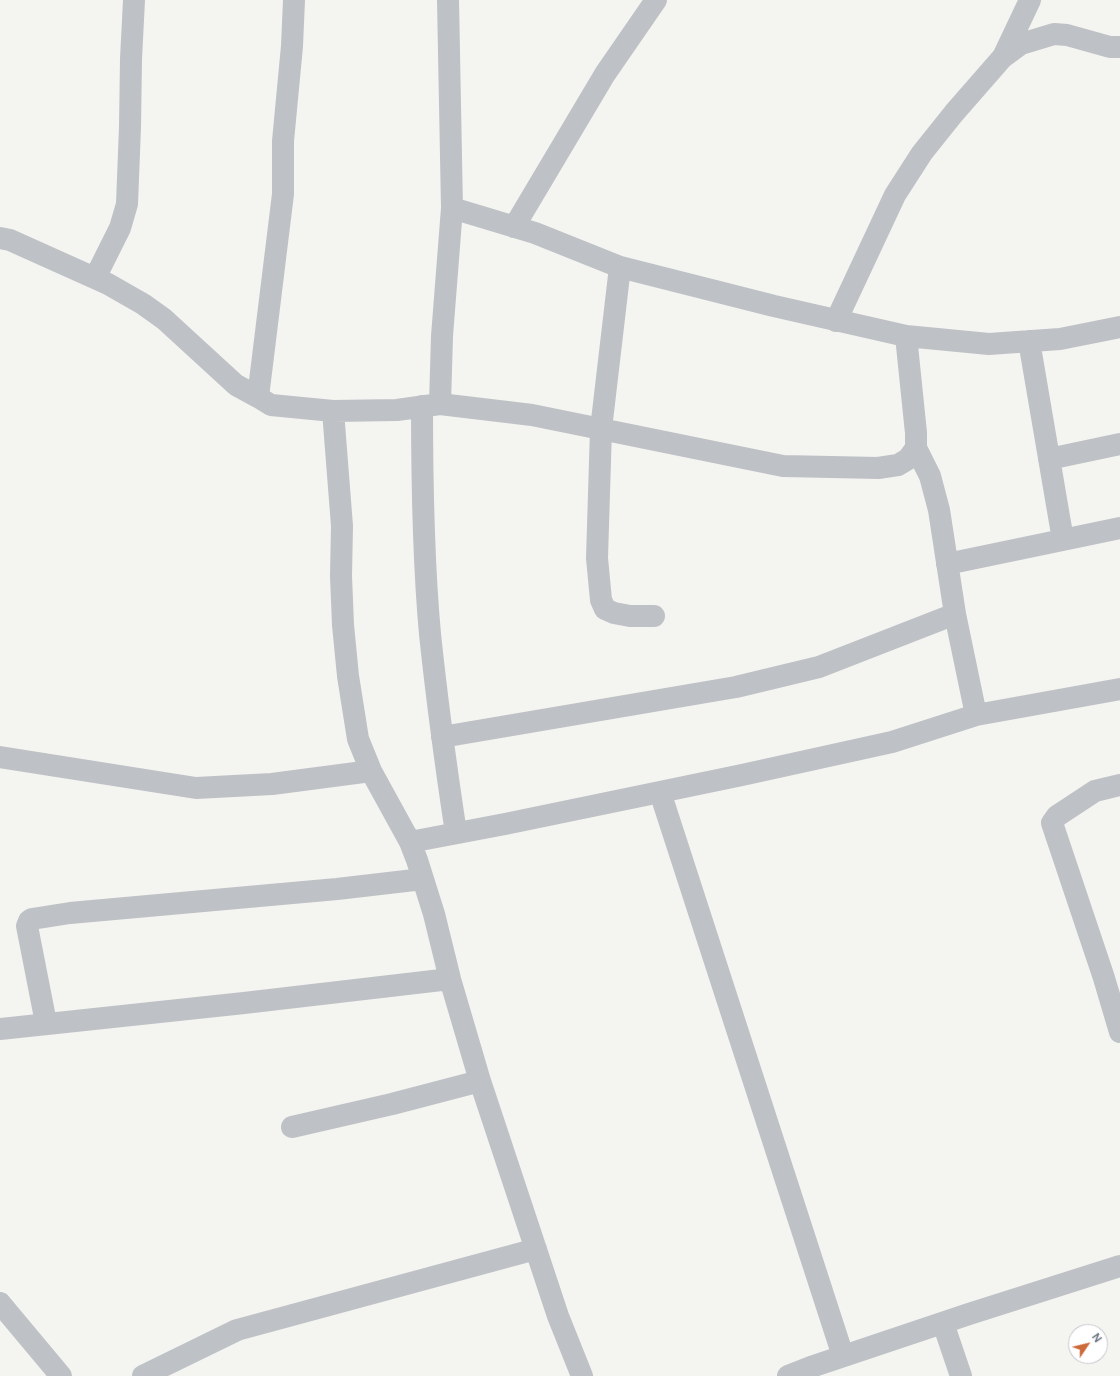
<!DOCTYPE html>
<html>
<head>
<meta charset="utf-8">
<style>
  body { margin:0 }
  #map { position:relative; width:1120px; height:1376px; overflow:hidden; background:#f4f4f1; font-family:"DM Sans",sans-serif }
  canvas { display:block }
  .north { position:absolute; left:1068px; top:1324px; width:40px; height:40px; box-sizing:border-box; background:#fff; border:1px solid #c2c7cc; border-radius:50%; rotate:55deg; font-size:11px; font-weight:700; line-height:16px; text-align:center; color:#67727f }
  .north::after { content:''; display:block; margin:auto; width:14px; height:18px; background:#cd6a39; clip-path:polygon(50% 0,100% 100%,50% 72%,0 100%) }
</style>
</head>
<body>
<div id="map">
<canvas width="1120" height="1376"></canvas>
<div class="north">N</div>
</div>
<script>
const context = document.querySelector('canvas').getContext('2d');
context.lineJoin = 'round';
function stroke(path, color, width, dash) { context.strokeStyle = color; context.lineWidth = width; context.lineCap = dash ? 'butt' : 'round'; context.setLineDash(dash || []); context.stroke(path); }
stroke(new Path2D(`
  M294,0L292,46L283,141V194L258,397L271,405L333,411L397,410L440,404L532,415L783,466L878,468L898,465L908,459L916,448V433L906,336
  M1004,55L1030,0
  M452,208L535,233L620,267L774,306L906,336L989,344L1060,339L1120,327
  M514,227L605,74L656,0
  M0,238L10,240L108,284L143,304L164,319L236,385L258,397
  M620,267L601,429L597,558L601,600L605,609L614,613L630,616H654
  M95,278L120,228L127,204L130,127L131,59L134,0
  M836,321L895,195L922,153L954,113L1002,58L1021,44L1054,34L1067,35L1110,47H1120
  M1029,341L1063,540
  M440,404L442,336L452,208L448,0
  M422,406C422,482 423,558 430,634C437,701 446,767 456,833
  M333,411L342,526L341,576L343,625L348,676L358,739L371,771L410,842L417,860L434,914L450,979L480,1081L558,1316L582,1376
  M916,448L930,476L939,510L955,614L976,715
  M1049,459L1120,444
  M947,564L1120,528
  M442,737L736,687L819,667L955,614
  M0,757L196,788L272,784L371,771
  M1120,785L1095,791L1057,816L1052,823L1104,978L1120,1032
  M660,792L742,775L892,742L976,715L1120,689
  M410,842L505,824L660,792L843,1356
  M46,1023L27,926L29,921L32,919L70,913L337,889L423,879
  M0,1029L244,1003L450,979
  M292,1127L392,1104L480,1081
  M0,1303L61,1376
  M943,1323L961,1376
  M143,1376L237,1330L536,1249
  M788,1376L811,1367L969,1314L1120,1266`), '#bec1c5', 22);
</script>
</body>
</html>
